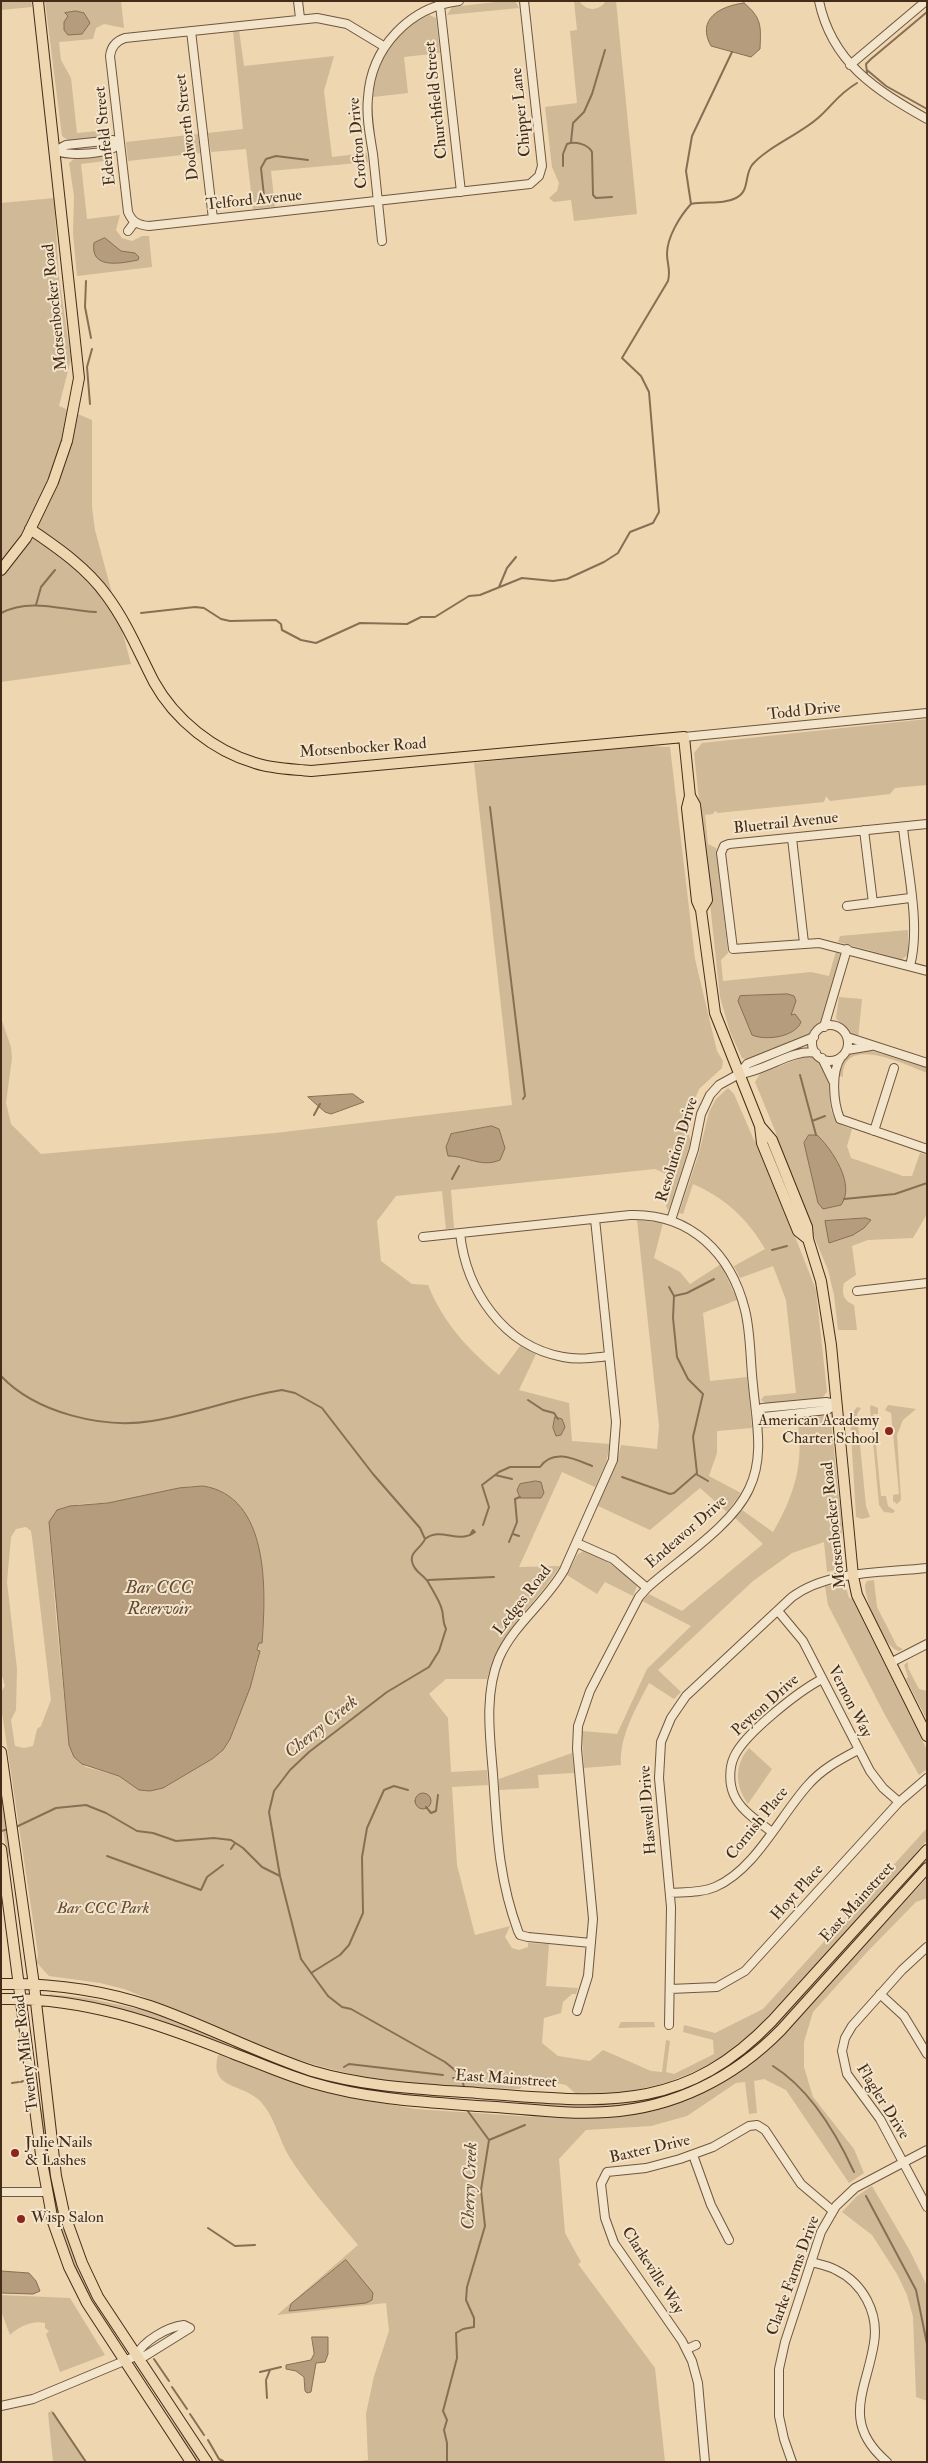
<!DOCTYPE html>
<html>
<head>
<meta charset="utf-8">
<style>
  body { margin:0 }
  #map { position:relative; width:928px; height:2463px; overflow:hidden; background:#edd6b0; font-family:"IM FELL Double Pica",serif }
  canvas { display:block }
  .frame { position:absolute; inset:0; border:2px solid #452c18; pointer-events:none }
</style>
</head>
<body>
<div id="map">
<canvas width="928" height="2463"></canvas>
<div class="frame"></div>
</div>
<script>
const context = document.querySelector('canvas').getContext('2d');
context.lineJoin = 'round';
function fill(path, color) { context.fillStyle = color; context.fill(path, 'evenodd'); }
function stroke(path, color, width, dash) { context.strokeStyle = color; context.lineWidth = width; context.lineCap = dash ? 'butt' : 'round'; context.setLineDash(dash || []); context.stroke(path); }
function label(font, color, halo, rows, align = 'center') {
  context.font = font + ' "IM FELL Double Pica",serif'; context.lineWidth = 4; context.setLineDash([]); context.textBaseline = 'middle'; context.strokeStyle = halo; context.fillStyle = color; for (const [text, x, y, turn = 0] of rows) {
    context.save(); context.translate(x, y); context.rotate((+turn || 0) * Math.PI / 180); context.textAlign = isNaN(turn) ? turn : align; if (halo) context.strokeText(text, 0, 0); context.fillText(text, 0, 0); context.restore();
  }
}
fill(new Path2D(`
  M1,1H31L32,7L1,10Z
  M45,1H121L124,28L104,24L96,28L93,39L59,42L61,60L71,78L77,133L109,130L108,137L69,141L62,136Z
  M505,1H515L519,8L447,15L452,7Z
  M574,1H579C587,12 599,11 606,1H616L637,214L574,221L571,200L554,202L549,198L557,191L559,183L552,167L545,107L577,103L570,31L577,30Z
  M429,15L436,18L440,53L404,57L408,93L373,97C376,62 397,29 429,15Z
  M239,30L244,66L334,56L324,91L332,157L367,153L368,162L271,171L275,207L253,209L246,149L211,152L208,133L243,129L233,31Z
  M198,134L200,153L128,161L126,142Z
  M112,154L113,160L81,164L87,219L120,215L116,230L122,238L132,241L142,236H149L152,267L77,276L73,234L74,196L69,163L75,158Z
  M54,198L59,277L71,359L59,406L92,420V507L95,530L131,664L1,682V203Z
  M927,719V785L895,788L890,794L830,801L826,796L824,802L718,813L715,811L713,814L705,815L708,844L716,848L728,953L721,960L723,981L811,972L829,976L836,951L840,954L824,1020L820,1027L811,1036L748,1060L742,1058L730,1032L720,997L694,753L702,743Z
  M630,745L670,747L695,959L717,1051L723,1061L722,1068L699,1089L693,1104L689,1136L691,1142L670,1207L668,1210L666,1206L675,1178L655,1169L451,1190L454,1228L446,1229L442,1191L396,1196L377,1221L381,1261L412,1284L428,1285C443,1322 468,1350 499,1375L520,1346L536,1354L519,1390L569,1403L572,1441L610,1444L606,1463L595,1487L562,1472L519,1567L560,1566C534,1608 500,1627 487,1679H446L429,1694L448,1718L451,1772L487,1770L488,1785L452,1787L457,1865L475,1935L510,1926L505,1937L512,1948L519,1950L528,1947V1943L549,1944L546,1986L578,1988L576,1994H572L563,2002L561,2013L544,2018L542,2043L558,2056L590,2061L603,2050L651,2071L662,2072L666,2040L670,2041L666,2072L674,2074L714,2054L713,2040L683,2032L684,2025L715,2033L763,2009L927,1828V1840L885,1889L746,2040L715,2063L666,2083L622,2093L576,2094L566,2085L528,2077L520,2089C463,2087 403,2086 347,2073C270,2056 197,2018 124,1989L100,1983L49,1976L37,1963L38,1954L1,1706V1692L5,1686L1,1672V1018L11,1047L12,1058L6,1103L11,1124L41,1154L275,1133L512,1105L474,763ZM192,1486C271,1484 265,1589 262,1643L259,1642L258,1663L230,1739L223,1750L212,1759L163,1788L139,1790L119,1776L86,1767L74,1757L69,1745L56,1617L49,1528L63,1508L80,1504L108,1503ZM26,1527L31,1531L33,1545L51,1700L41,1726L37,1729L33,1746L24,1748L15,1746L11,1720L16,1710L17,1669L7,1582L11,1537L16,1529Z
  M908,930V955L902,959L838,942L840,936Z
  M839,997L862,999L858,1039L848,1034L836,1018Z
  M866,1049L927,1068V1073C906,1065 842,1033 843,1077L838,1075L845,1056Z
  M808,1055C842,1060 820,1105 838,1122C841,1126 847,1127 852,1129L847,1146L851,1158L903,1176H912L920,1153L927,1155V1214L913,1238L868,1240L852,1246L856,1275L844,1283C841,1294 844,1301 854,1305L857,1330H838L834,1295L828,1270L785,1167L776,1133L755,1082L760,1074Z
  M728,1088L734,1094L754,1140L759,1145L816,1290L827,1392L822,1398L767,1404L761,1400L764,1396L796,1393L786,1300L773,1266L740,1278L734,1266L765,1249C748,1219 725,1198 693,1184L683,1214L679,1213L699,1153L709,1112L716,1099Z
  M637,1220L663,1223L654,1258L680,1272L690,1284L721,1264L737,1300L703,1313L710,1381L747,1377L752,1428L717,1431V1453L709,1476L741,1493L727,1512L700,1488L650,1530L598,1506L616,1464L621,1445L657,1449L659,1426Z
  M871,1405L878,1408V1414H873L881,1496H886L888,1506L895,1511L893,1513L884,1512L879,1505L870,1408Z
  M888,1405L916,1409L903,1420L897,1435L901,1500L897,1504L893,1501V1495L899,1494L891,1413L885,1410Z
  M857,1407L861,1408L857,1414L866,1506L870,1517L862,1519L856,1517L850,1416Z
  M822,1415L831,1422L842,1526V1568L827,1572L824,1542L792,1553L753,1581L658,1670L681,1692L674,1699L649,1683C636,1708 619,1737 621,1765L584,1768L582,1731L617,1734L647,1669L691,1626L642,1601L649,1594L682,1611L763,1544L735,1518L742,1510L773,1532C793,1498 804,1465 798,1425L763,1428L767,1420Z
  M583,1551C604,1557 621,1571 637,1586L633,1596L605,1582L597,1594L567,1575L577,1555Z
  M874,1580L877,1607L897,1646L903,1649L899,1651C883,1648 865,1600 865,1585L867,1581Z
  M842,1584L846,1588L849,1598L852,1599L926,1748L927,1769L919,1775L885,1715L828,1605L825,1586Z
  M908,1662V1668L919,1689L927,1691V1720L906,1679L908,1677L904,1665Z
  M749,1748L772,1769L748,1804C735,1786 734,1765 749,1748Z
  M572,1753L574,1773L538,1775L539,1788L499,1790V1779Z
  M1,1785L10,1855L8,1858L1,1820Z
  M927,1856V1861C896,1897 865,1931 833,1966C775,2030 730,2086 640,2105C601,2113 558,2107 519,2104L518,2101C545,2101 572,2106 598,2105C662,2102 716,2077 764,2036Z
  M927,1878V1898L916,1902L869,1950L813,2012L804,2042V2067L813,2097L854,2149L864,2173L849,2183L786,2090L764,2079L754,2081L757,2113L749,2114L745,2082L736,2083L687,2116L651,2126L586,2130L559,2159L565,2233L581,2262L578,2264L655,2368L665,2462H350L368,2460L366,2414L374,2376L389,2331L386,2303L277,2315L358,2245C335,2217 310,2189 290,2158C280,2142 276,2122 265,2107C248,2081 208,2093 218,2055L223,2054L301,2085L354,2098L416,2109L535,2117H613L652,2110L691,2098L712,2088L755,2060Z
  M49,1994L87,1998L153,2012L276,2062L439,2095L440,2099L385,2094L315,2080L146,2016L98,2003L50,1996Z
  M621,2022H654L655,2027L618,2028Z
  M42,2109H43L60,2215L72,2250L122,2343C90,2300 62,2251 52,2198C46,2170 43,2140 39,2111Z
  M872,2186L910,2251L927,2286V2401L916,2397L913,2317L907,2295L897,2274L872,2235L842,2212L857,2196Z
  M1,2295L70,2298L105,2355L60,2372L46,2334L49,2331L45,2328V2323C33,2320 18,2327 10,2335L1,2311Z
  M137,2372L201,2462H196Z
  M52,2410L87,2462H53L48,2413Z`), '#d0b996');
const water = new Path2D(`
  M744,3C762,18 761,26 760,49L751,57L711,46C696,19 720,6 744,3Z
  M76,11L84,13L90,23L82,34L68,35L64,30V22L68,16L65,13Z
  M105,238L121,251L135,253L139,257L138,260C118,264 90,269 94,243Z
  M788,994L794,996L796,1001L791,1015L795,1014L801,1022C795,1037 766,1041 752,1035L738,1001L740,996Z
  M353,1094L364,1102L331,1114L325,1112L308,1097Z
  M492,1126L499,1129L505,1148L500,1160C481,1168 467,1156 448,1156L446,1147L451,1134Z
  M809,1135H817C832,1149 856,1185 841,1205L823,1209L818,1203L804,1143Z
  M866,1218L871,1220L864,1228L853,1235L829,1243L825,1221Z
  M555,1417L562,1419L565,1427L561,1435L556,1436L553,1428Z
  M536,1481L541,1482L544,1493L541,1498H520L517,1490L520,1484Z
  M203,1486C270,1496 266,1591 262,1643H259L257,1650L260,1651L250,1688L230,1739L223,1750L212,1759L163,1788L150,1791L139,1790L119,1776L82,1764L74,1757L69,1745L49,1522L57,1510L70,1506L108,1503L179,1488Z
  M415 1801a8 8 0 1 1 16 0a8 8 0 1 1-16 0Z
  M346,2260L373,2293L372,2300L366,2303L289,2311L291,2304Z
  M1,2271L29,2273L36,2281L40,2291L33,2294L1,2293Z
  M312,2337H328V2354L325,2362L316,2363L311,2392L307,2393L305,2391L304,2377L296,2371L286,2369V2365L311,2360L314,2354Z`);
fill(water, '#b49c7c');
stroke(water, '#886f54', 1);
stroke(new Path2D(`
  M867,70L886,86L927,109
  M867,73L866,64L871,59L927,12
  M571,142L573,123L584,112L592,94L605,50
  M563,166V154L567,144C575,141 588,144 592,152L593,195L596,198L612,197
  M264,196L261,168L266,159L276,156L308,160
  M691,204L686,171L692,136L732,52
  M86,281L85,307L91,338
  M90,404L87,367L92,349
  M499,587L507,568L516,557
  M36,605L41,587L55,570
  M1,613C31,597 65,611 96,612
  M141,613L195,607L204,608L221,619L230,621L276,620L281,624L282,630L301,640L316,643L360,623L407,624L421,617H435L469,596L480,595L522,578L553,581L567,579L604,562L618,553L630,532L653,523L659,512L649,392L641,376L622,358L668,281C671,270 667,264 667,254C667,237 680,216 691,204C706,201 723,205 736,198C750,191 744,176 752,165C766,148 800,134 818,118C833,105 837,95 857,83
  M490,807L525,1096L523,1099
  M800,1075L816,1135
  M314,1115L320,1104
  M812,1121L825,1116
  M452,1179L459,1166
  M844,1199L895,1194L927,1183
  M772,1250L787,1246
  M674,1296L687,1293L714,1279
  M1,1376C36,1413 103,1429 152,1421C196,1414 238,1397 282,1390L295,1393L322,1408L373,1474L420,1528L425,1539C422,1547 410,1552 412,1561C413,1571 424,1575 428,1582C433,1591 440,1601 442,1610C444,1617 442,1621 446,1629L439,1651L429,1667L387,1692L309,1752L290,1770L274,1791L269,1812L280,1876L301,1959L328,1996L342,2007L351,2009L445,2062L461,2075L464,2087
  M528,1400L543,1410L554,1413L558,1419
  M696,1474L708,1481
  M495,1475L512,1479
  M622,1477L670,1494L674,1493L697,1473L693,1437L703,1394L688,1379L677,1357L673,1318L674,1296L669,1287
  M483,1525L489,1507L482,1485L499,1472L510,1467H540C553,1448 575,1459 592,1466
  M513,1534L519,1536
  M470,1535L473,1530
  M470,1535L474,1531
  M425,1539C441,1526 458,1545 475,1532
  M509,1542L517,1522L515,1499L520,1497
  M428,1580L494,1577
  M426,1807L431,1813L436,1811L438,1795
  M16,1827L56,1808L86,1805L106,1813L137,1831L153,1833L176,1841L214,1838L231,1840L243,1848L262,1867L280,1876
  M1,1831L9,1829
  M231,1849L235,1843
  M107,1856L201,1890L207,1877L223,1865
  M311,1973L340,1955L349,1945L363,1913L362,1857L367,1828L384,1790L394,1786L408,1790
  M773,2066C810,2089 836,2133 854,2172
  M344,2067L349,2064L443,2075
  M453,2078L463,2080
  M21,2082L23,2081
  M12,2083L19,2082
  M489,2140L525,2125
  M1,2185V2183
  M866,2196L916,2290L927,2344
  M208,2228L235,2246L255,2245
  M154,2359L169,2381
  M260,2372L281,2367
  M266,2380L270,2370
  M266,2381L267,2398
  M172,2387L187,2409
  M53,2413L86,2462
  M190,2414L204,2435
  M208,2440L219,2459L223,2461
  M447,2462V2443L444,2430L447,2420L443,2411L457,2358L456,2333L463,2329L474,2327V2318L466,2300L467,2287L485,2226L481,2190L489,2140L467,2110`), '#886f54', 2);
const minor = new Path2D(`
  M298,1L300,18
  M819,1C832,63 876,90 927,119
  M440,5L461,192
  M191,31L213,219
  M385,47L347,24L317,18L125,38C116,41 111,47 110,56L128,212C132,222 138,225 149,226L530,184L539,176L542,166L524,1
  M850,65L926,1
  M113,140L120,144C107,155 71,156 55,151L66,145Z
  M128,231L134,223
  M382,241C379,212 376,183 373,154C370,136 366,116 368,98C371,48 409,7 459,1
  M684,737L927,713
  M927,824L729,844L724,846L721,853L733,949L819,943L927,971
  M903,827C907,869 921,925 910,966
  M864,830L873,903
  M792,838L804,943
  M847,906L910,898
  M812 1043a18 18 0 1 1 36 0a18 18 0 1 1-36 0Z
  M824,1027L847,949
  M847,1037L927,1063
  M847,1050L871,1046
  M841,1057C831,1072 833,1102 840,1119L927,1149
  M822,1058L834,1083
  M739,1074C764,1072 793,1048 816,1053
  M874,1131L894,1068
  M671,1220L694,1149L701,1114L710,1095L719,1085L739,1074L747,1064L814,1037
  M460,1233C466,1290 503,1346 563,1357C578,1360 593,1358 608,1356
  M423,1237L630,1215C691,1213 731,1254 745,1310C751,1334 750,1360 753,1385C756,1420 765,1456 749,1489C732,1526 678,1560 647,1588L639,1597L590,1691L578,1726L577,1749L593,1919L588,1976L577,2011
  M857,1291L927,1283
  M756,1413L763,1417L827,1410L837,1404
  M756,1413L762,1408L826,1402L837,1404
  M577,1543L613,1559L647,1588
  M778,1611L803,1641L870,1771L883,1788L899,1802
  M890,1663L927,1644
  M772,1832C758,1821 741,1811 734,1795C729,1784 729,1768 734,1757C744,1734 799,1691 822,1679
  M670,1893C685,1892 701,1893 715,1887C755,1870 780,1816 808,1785C822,1769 839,1760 858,1750
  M591,1943L528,1937L520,1935L518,1931C498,1877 497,1830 493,1774C490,1737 484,1694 499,1658C514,1624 546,1602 564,1570L613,1460L616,1422L595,1219
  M927,1947L902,1970L852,2026L845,2038L842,2051L847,2074L880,2119L927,2207
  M670,1989L717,1987L745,1971L899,1802L927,1778
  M880,1994L904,2016L927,2054
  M669,2025L671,1907L659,1778L661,1742L671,1718L686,1696L792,1597C828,1570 883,1573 927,1568
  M693,2155L711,2205L729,2240
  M1,2192H46
  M811,2262C819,2264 829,2266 836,2270C863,2283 879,2313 874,2343C867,2389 840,2422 887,2462
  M687,2349L696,2345
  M1,2406L33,2399L136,2356H145L190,2328L184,2325C167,2327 143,2341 136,2356
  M705,2462L698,2383L692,2361L682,2341L614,2243L605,2218L601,2184L607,2172L646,2168L680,2159L713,2147L749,2126L757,2125L765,2130L801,2184L833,2211
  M792,2462L784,2439L779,2416V2369L785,2342L821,2232L836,2206L855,2188L927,2150`);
const major = new Path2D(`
  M30,529C58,548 87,568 107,596C127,623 139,653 154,682C175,720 214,751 255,763C273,769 293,769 311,771L684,737L690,796L687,808L697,901L701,910L715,1013L760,1126L762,1143L798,1231L808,1239
  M1,570L26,538L53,482L67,441L79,378L38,1
  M690,796L695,805L707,900L701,910
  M760,1126L772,1140L807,1227L808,1239L821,1281L831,1345L853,1576L857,1595L927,1736
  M1,1752L34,1985L56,2176L64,2213L82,2263L98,2297L207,2462
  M1,1849L42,2162L53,2222L69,2267L87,2303L191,2462
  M1,1984C51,1983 102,1990 150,2006C205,2025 257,2053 312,2071C366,2087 421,2089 477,2093C597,2101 680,2117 772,2021L927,1850
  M1,1999C83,1997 157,2023 232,2053C259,2063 285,2075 313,2083C367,2099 423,2102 479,2106C521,2108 565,2115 607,2112C674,2108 734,2078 781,2030L927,1868`);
stroke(minor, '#6f563e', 10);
stroke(major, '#452c18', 12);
stroke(minor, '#f3e4cc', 8);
stroke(major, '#edd6b0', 10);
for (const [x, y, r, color] of [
  [889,1431,5,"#8f2418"],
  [15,2153,5,"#8f2418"],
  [21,2219,5,"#8f2418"]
]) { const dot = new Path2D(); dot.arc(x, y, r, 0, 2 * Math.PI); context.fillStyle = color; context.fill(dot); stroke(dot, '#f3e4cc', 2); }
label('16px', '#452c18', '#f3e4cc', [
  ["Churchfield Street",437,100,-96],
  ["Chipper Lane",522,112,-96],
  ["Dodworth Street",188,127,-97],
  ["Edenfeld Street",106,136,-96],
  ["Crofton Drive",359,143,-95],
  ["Telford Avenue",254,201,-6],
  ["Motsenbocker Road",56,307,-96],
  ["Todd Drive",804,712,-6],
  ["Motsenbocker Road",363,749,-4],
  ["Bluetrail Avenue",786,824,-6],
  ["Resolution Drive",678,1150,-73],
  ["Motsenbocker Road",835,1525,-96],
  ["Endeavor Drive",687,1533,-41],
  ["Ledges Road",523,1601,-52],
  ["Vernon Way",849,1702,63],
  ["Peyton Drive",766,1706,-42],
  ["Haswell Drive",649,1810,-94],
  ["Cornish Place",758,1824,-51],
  ["Hoyt Place",798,1893,-48],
  ["East Mainstreet",858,1903,-48],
  ["Twenty Mile Road",27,2053,-97],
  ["East Mainstreet",506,2080,4],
  ["Flagler Drive",882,2102,58],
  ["Baxter Drive",650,2150,-13],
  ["Clarkeville Way",652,2271,57],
  ["Clarke Farms Drive",794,2276,-70]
]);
label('16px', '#452c18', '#f3e4cc', [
  ["American Academy",879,1422,"right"],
  ["Charter School",879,1440,"right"],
  ["Julie Nails",25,2144],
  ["& Lashes",25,2162],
  ["Wisp Salon",31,2219]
], 'left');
label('italic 16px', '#614831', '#f3e4cc', [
  ["Bar CCC Park",103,1910]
]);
label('italic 18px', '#614831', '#f3e4cc', [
  ["Bar CCC",159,1589],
  ["Reservoir",159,1610],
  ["Cherry Creek",322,1728,-39],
  ["Cherry Creek",471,2186,-88]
]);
</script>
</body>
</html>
